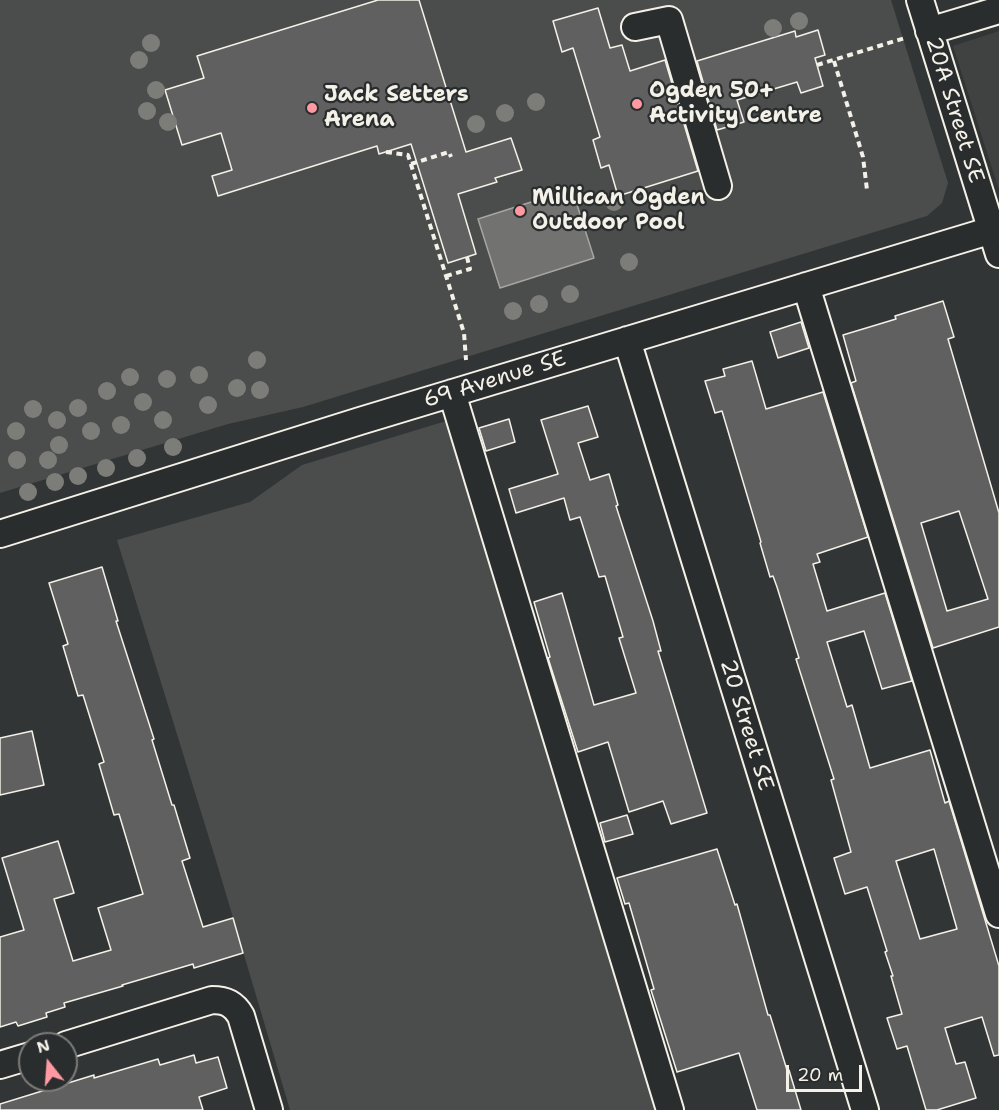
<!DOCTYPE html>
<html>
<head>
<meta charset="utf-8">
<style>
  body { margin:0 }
  #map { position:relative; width:999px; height:1110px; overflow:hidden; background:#323535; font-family:"Shantell Sans",sans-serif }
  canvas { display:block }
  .north { position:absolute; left:18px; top:1032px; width:60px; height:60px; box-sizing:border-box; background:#2a2d2e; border:2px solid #7b7b78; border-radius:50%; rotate:343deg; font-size:16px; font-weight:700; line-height:24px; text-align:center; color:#f4f1e8 }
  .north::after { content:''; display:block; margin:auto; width:21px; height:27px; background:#ff9aa2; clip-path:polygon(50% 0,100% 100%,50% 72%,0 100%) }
  .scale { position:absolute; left:786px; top:1065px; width:76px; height:27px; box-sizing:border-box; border:3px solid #f4f1e8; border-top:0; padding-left:8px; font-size:18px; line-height:21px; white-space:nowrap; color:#f4f1e8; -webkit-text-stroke:4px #2a2d2e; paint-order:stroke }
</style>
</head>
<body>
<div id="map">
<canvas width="999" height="1110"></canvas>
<div class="north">N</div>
<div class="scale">20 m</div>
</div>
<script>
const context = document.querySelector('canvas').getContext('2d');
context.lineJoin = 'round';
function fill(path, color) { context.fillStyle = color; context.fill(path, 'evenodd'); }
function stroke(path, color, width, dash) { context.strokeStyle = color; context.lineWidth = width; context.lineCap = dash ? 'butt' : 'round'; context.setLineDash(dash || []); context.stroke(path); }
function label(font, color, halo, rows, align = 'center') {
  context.font = font + ' "Shantell Sans",sans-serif'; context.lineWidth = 4.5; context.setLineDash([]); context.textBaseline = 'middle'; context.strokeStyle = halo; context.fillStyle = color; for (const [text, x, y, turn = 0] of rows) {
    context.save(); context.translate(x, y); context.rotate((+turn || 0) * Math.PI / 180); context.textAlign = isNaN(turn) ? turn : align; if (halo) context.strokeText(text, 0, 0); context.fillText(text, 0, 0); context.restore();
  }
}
fill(new Path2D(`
  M999,31V190L953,46Z`), '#404242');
fill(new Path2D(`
  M0,0H891L948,183L942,203L927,216L303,407L228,424L0,493Z
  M446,421L657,1110H290L218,867L117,540L250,502L302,465Z`), '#4b4d4c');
const water = new Path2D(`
  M572,189L594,258L500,288L478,219Z`);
fill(water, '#727370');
stroke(water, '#a6a5a0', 1.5);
const building = new Path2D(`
  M378,0H419L466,152L511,138L522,170L495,178L497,182L458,194L476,254L448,263L411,144L379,154L377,146L218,196L212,176L232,170L221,133L182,145L165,90L204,78L197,56Z
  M598,8L610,48L622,45L630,71L665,60L698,171L618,196L609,165L601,168L593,140L600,137L573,48L562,52L553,21Z
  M818,30L825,55L815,58L823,86L801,93L797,82L737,100L744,122L717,130L697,61L795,31L796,37Z
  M943,301L954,337L948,339L999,513V627L933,648L851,383L856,381L843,335L896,319L895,316ZM959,511L988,599L947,611L921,523Z
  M801,322L809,348L778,358L770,332Z
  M752,361L766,409L823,392L868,537L817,554L820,562L813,564L827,611L885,593L912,681L882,689L864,631L827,642L847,707L852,705L870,768L930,750L945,803L949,801L999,966V1055L994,1056L982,1017L945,1028L956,1064L965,1062L976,1098L937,1110H926L907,1046L897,1049L887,1018L902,1014L891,976H893L885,952L887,951L867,887L845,894L834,858L851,852L831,780L834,779L796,659L799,658L777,587L773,576L770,577L760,543L761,542L722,411L715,413L705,381L725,376L723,369ZM934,849L957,929L920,939L896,861Z
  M588,406L598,437L578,443L590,480L609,474L618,505L616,506L653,621L661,651H658L707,813L671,824L663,801L629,812L608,742L578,752L548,658L550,657L534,602L562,593L594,705L636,693L619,638L623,637L605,576L599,577L580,517L570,520L564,498L516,513L509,489L558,474L541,420Z
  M509,419L515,442L486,451L479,428Z
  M102,567L118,621H116L154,739L152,740L172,805H174L190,858L182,861L203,927L233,918L243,953L194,968L193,964L122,985L123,986L64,1003L65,1007L46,1013L47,1017L18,1026L16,1022L0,1027V937L24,930L2,858L58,841L74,893L54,899L73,961L111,950L98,908L143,894L119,814L114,815L99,764L104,762L83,695L78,696L63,646L68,644L49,583Z
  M32,731L44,785L0,795V738Z
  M627,815L633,834L605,842L600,823Z
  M717,849L735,905L737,904L768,1015H770L787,1070H789L801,1110H757L739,1053L677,1072L651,990L654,989L629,903L625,904L617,878Z
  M194,1055L196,1063L218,1057L227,1088L199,1097L203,1110H0V1104L94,1075V1078L158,1059L160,1065Z`);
fill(building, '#5f605f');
stroke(building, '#f4f1e8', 1.5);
const minor = new Path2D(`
  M920,0L999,254
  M635,27L669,20L718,186
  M929,31L999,10
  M806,286L999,914
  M627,340L865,1110
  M452,393L670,1110
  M0,534L360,421L992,230
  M66,1045L212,1000C226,1000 234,1004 241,1016L269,1110
  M0,1065L30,1056`);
stroke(minor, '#f4f1e8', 30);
stroke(new Path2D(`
  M834,61L863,157L867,190
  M817,65L905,38
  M386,152L408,155L464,333L466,360
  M411,164L449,152L451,157
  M446,276L470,269L467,257`), '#f4f1e8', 4, [6, 4.5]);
stroke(minor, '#2a2d2e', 26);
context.fillStyle = '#7c7d79';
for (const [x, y] of [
  [799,21],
  [773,28],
  [151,43],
  [139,60],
  [156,90],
  [536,102],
  [147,111],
  [505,113],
  [168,122],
  [476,124],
  [614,202],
  [629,262],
  [570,294],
  [539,304],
  [513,311],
  [257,360],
  [199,375],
  [130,377],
  [167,379],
  [237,388],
  [260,390],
  [107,391],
  [143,402],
  [208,405],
  [78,408],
  [33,409],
  [57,420],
  [163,420],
  [121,425],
  [16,431],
  [91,431],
  [59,445],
  [173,447],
  [137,458],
  [17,460],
  [48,460],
  [106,468],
  [78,476],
  [55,482],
  [28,492]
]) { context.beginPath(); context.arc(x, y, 9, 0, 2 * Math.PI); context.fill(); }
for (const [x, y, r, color] of [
  [637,104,6,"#ff9aa2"],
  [312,108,6,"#ff9aa2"],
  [520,211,6,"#ff9aa2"]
]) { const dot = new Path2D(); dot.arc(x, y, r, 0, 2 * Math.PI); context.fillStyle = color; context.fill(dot); stroke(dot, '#2a2d2e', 2); }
label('bold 22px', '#f4f1e8', '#2a2d2e', [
  ["Ogden 50+",649,91],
  ["Activity Centre",649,116],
  ["Jack Setters",324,95],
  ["Arena",324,120],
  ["Millican Ogden",532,198],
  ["Outdoor Pool",532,223]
], 'left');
label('22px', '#f4f1e8', '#2a2d2e', [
  ["20A Street SE",954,110,73],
  ["69 Avenue SE",495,380,-17],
  ["20 Street SE",746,725,73]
]);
</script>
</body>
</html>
